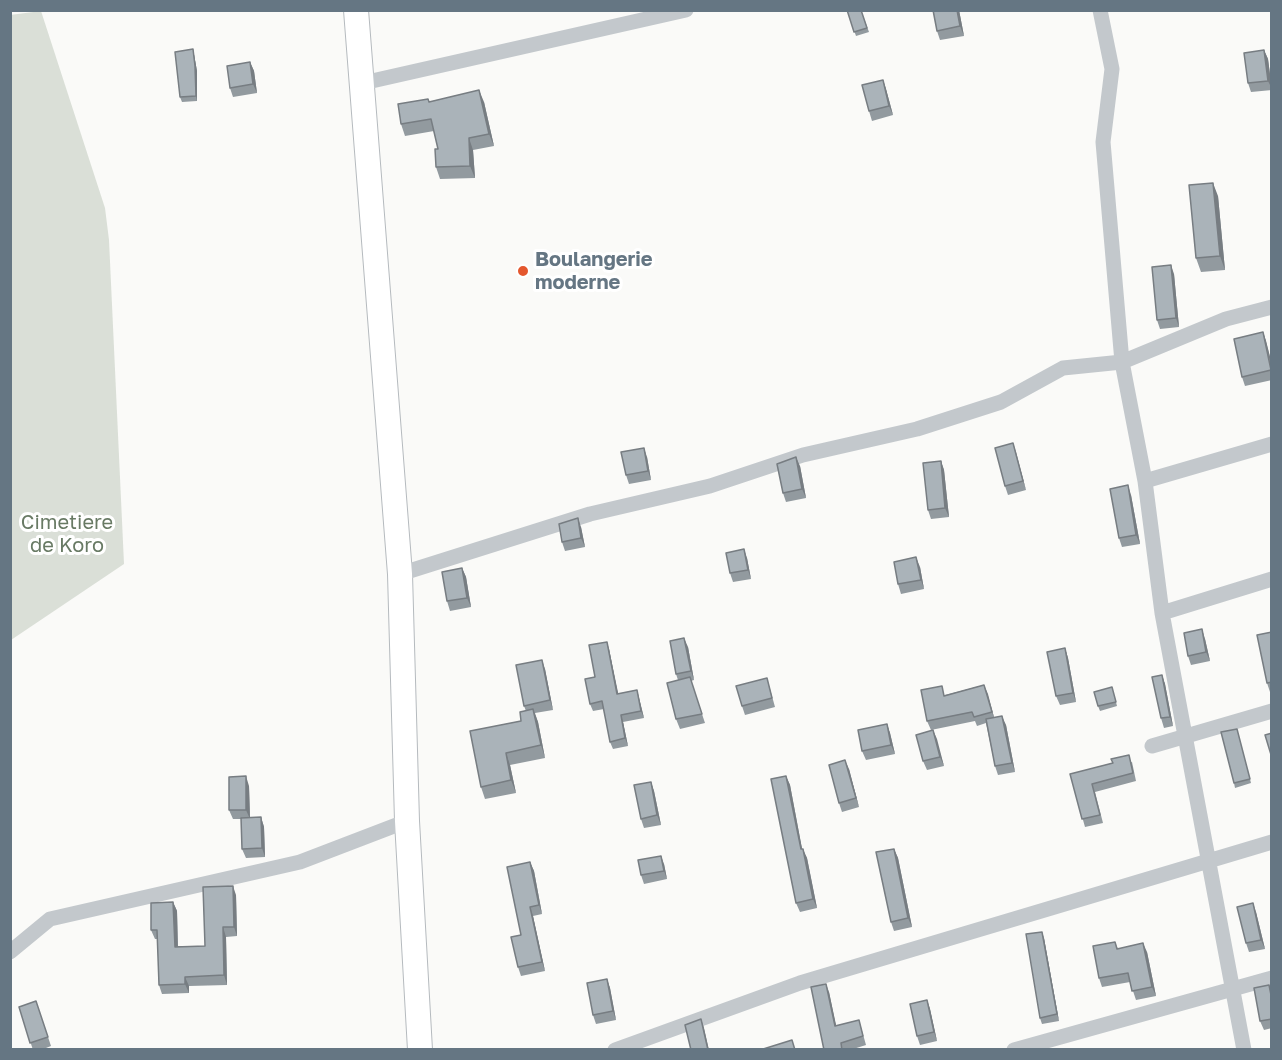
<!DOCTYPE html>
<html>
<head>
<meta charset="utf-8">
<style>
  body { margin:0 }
  #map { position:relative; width:1282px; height:1060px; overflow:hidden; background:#fafaf8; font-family:"Golos Text",sans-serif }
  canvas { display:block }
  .frame { position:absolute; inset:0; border:12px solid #657683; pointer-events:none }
</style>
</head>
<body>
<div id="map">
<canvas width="1282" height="1060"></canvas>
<div class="frame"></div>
</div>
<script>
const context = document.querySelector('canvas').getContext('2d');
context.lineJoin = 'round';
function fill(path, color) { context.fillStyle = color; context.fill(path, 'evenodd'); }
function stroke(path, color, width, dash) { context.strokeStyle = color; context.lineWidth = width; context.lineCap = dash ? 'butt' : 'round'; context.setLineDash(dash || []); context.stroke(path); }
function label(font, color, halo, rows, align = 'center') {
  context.font = font + ' "Golos Text",sans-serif'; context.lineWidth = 6; context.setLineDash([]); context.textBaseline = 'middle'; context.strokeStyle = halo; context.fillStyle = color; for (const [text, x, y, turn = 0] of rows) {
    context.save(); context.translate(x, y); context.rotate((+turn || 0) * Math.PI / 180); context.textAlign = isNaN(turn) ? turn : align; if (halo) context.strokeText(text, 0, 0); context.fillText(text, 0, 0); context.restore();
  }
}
fill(new Path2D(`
  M41,11L105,208L109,240L124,564L11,640L10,15Z`), '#dadfd7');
const primary = new Path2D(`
  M356,10L400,574L407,821L420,1050`);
stroke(primary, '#b5babe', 26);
stroke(new Path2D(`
  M1100,10L1112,69L1103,142L1122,362L1145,481L1162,613L1244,1050
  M363,83L686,10
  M1145,481L1272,444
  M400,574L590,514L710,486L803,455L917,429L1001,402L1063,368L1122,362L1226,319L1272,307
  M1162,613L1272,579
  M1152,746L1272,711
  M10,952L50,919L300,862L407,821
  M615,1050L800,983L1272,842
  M1014,1050L1272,978`), '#c3c8cc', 15);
stroke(primary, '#fff', 24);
fill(new Path2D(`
  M847,10H861L869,32L856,36Z
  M933,10H959L964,36L940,40L937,31Z
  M193,49L197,71V101L182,102L180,97Z
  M1264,50L1268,59L1272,90L1251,92L1248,83Z
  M250,62L254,71L257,93L233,97L230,88Z
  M883,80L886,89L893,115L872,121L869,111Z
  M429,102H484L494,146L473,150L475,178L440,179L436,167L438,149L434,131L405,136L401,124Z
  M1218,196L1225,270L1201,272L1196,258Z
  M1174,274L1179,327L1160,329L1157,320Z
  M1263,332L1266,341L1272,365V380L1245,386L1242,377Z
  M1013,443L1026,490L1008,495L1005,486Z
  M647,457L651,480L629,484L626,475Z
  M941,461L944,470L949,517L931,519L928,510Z
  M800,466L806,498L786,502L783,493Z
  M1131,495L1140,544L1122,547L1119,538Z
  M581,527L585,547L565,551L562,542Z
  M747,558L751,579L733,582L730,573Z
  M920,567L924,589L901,594L898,584Z
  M462,568L466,577L471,607L450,611L447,601Z
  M1272,632V692H1270L1267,683Z
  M1205,639L1210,661L1191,665L1188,656Z
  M688,647L694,680L691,681L705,723L680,729L676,719L678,680L676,674Z
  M1065,648L1068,658L1076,702L1060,705L1056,696Z
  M609,649L618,694L637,690L644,718L623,722L628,746L613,749L610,742L604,709L593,711L590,704L595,677Z
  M545,669L553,710L535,713L538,722L545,758L510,765L516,793L485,799L481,787L521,721L526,711L524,706Z
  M1162,675L1165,684L1173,726L1164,728L1161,718Z
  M767,678L775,707L745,715L742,706Z
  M984,685L994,717L1006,725L1015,772L998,775L995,766L986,723L977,726L975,721L931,730L927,721L945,695Z
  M1112,687L1117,706L1100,711L1098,706Z
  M887,724L890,733L895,754L866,760L862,751Z
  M1237,729L1251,783L1235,788L1234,783Z
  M933,730L944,766L927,770L923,761Z
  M1132,762L1136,781L1095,792L1103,823L1085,827L1070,774Z
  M849,769L859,807L842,812L839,803Z
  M786,776L790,785L802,849L807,858L817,908L800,912L796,903Z
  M651,782L654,791L661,825L644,828L641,819Z
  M249,786L250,818L261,817L264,827L265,857L246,858L242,849L241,819H233L229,810Z
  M894,849L898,858L912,927L894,931L891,922Z
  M530,862L534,871L542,914L533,916L545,971L521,976L518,967Z
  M664,864L667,879L644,884L641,875Z
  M236,895L237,936L226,937L227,985L189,986V993L162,994L159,985L158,939H155L151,930L173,902L177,911L178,946H205Z
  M1256,912L1265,949L1249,952L1246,943Z
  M1044,938L1059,1021L1042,1024L1040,1018Z
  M1115,942L1118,949L1147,952L1156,996L1136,1000L1130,982L1102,987L1099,978Z
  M607,979L610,988L616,1020L596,1024L593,1015Z
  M1269,985L1272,993V1028L1264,1030L1260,1021Z
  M829,992L836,1026L859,1020L866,1045L850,1050H824Z
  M927,1000L930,1009L937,1041L920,1045L917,1036Z
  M36,1001L51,1046L41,1050H33L19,1007Z`), '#929a9f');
fill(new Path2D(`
  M957,10H959L964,36L960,26Z
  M193,49L197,71V101L196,96Z
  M1264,50L1268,59L1272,89L1268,81Z
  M250,62L254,71L257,93L253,84Z
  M883,80L886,89L893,115L889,106Z
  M479,90L484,102L494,146L489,134Z
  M469,138L473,150L475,178L470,166Z
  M1213,183L1218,196L1225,270L1220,256Z
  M1171,265L1174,274L1179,327L1176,318Z
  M1263,332L1266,341L1272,365V370Z
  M1013,443L1016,452L1026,490L1023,481Z
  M644,448L647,457L651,480L648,471Z
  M796,457L800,466L806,498L802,489Z
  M941,461L944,470L949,517L945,508Z
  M1128,485L1131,495L1140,544L1136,535Z
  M578,518L581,527L585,547L581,538Z
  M744,549L747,558L751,579L748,570Z
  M916,557L920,567L924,589L921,580Z
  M462,568L466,577L471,607L467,598Z
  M1202,629L1205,639L1210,661L1206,652Z
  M684,638L688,647L694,680L691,671Z
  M607,642L609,649L620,702L617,694Z
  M1065,648L1068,658L1076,702L1073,693Z
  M542,660L545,669L553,710L550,700Z
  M1162,675L1165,684L1173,726L1170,717Z
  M984,685L988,694L995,721L992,712Z
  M637,690L644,718L641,711Z
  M533,709L538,722L545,758L541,745Z
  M621,715L623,722L628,746L625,738Z
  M1002,716L1006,725L1015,772L1012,763Z
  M887,724L890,733L895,754L891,745Z
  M933,730L937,739L944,766L940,757Z
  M506,753L510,765L516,793L511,780Z
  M845,760L849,769L859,807L856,798Z
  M246,776L249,786L250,819L246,810Z
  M786,776L790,785L804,859L801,849Z
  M651,782L654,791L661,825L657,815Z
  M261,817L264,827L265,857L262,848Z
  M803,849L807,858L817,908L813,899Z
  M894,849L898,858L912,927L908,918Z
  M661,856L664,864L667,879L664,871Z
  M530,862L534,871L542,914L539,905Z
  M233,886L236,895L237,936L234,927Z
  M173,902L177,911L178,956L175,947Z
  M1253,903L1256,912L1265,949L1261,940Z
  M530,907L533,916L545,971L542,962Z
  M223,927L226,937L227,985L224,975Z
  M1042,932L1044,938L1059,1021L1057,1014Z
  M1143,943L1147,952L1156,996L1152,987Z
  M185,977L189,986V993L185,984Z
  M607,979L610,988L616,1020L613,1011Z
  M826,984L829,992L838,1034L835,1026Z
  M927,1000L930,1009L937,1041L934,1032Z
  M701,1019L704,1028L709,1050H708Z`), '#777d82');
const building = new Path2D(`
  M847,10H861L867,28L854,32Z
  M933,10H957L960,26L937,31Z
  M193,49L195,66L196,96L180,97L175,52Z
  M1264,50L1268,81L1248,83L1244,53Z
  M250,62L253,84L230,88L227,66Z
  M883,80L889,106L869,111L862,85Z
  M479,90L489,134L469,138L470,166L436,167L435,149H438L431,119L401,124L398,104L428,99L429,102Z
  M1213,183L1220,256L1196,258L1189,185Z
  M1171,265L1176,318L1157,320L1152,267Z
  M1263,332L1271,370L1242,377L1234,339Z
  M1013,443L1023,481L1005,486L995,448Z
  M644,448L648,471L626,475L621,452Z
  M796,457L802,489L783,493L777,464Z
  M941,461L945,508L928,510L923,463Z
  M1128,485L1136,535L1119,538L1110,489Z
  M578,518L581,538L562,542L559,524Z
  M744,549L748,570L730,573L726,553Z
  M916,557L921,580L898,584L894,562Z
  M462,568L467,598L447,601L442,572Z
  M1202,629L1206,652L1188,656L1184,633Z
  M1272,632V682L1267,683L1257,635Z
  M684,638L691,671L676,674L670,641Z
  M607,642L617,694L637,690L641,711L621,715L625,738L610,742L602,701L590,704L585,679L595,677L589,645Z
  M1065,648L1073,693L1056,696L1047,652Z
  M542,660L550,700L524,706L516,665Z
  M1162,675L1170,717L1161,718L1152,677Z
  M690,677L702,714L676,719L667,683Z
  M767,678L772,698L742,706L736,686Z
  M984,685L992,712L974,717L972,712L927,721L921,690L942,686L944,696Z
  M1112,687L1116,702L1098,706L1094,692Z
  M533,709L541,745L506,753L511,780L481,787L470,731L521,721L520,712Z
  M1002,716L1012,763L995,766L986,719Z
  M887,724L891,745L862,751L858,730Z
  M1237,729L1250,779L1234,783L1221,732Z
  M933,730L940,757L923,761L916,735Z
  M1272,733V758L1265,735Z
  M1129,755L1133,773L1092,784L1100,815L1082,819L1070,774L1113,763L1111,759Z
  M845,760L856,798L839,803L829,765Z
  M246,776V810H229V777Z
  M786,776L801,849H803L813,899L796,903L771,779Z
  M651,782L657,815L641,819L634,785Z
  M261,817L262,848L242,849L241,818Z
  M894,849L908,918L891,922L876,852Z
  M661,856L664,871L641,875L638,860Z
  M530,862L539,905L530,907L542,962L518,967L511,937L521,935L507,867Z
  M233,886L234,927H223L224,975L185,977V984L159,985L157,930H151V903L173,902L175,947L205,946L203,887Z
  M1253,903L1261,940L1246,943L1237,907Z
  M1042,932L1057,1014L1040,1018L1026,934Z
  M1115,942L1117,949L1143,943L1152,987L1132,991L1128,973L1099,978L1093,946Z
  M607,979L613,1011L593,1015L587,983Z
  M826,984L835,1026L859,1020L863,1036L841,1043L842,1050H824L811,987Z
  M1269,985L1272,1000V1019L1260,1021L1254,988Z
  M927,1000L934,1032L917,1036L910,1004Z
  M36,1001L48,1037L30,1043L19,1007Z
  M701,1019L708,1050H691L685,1025Z
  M792,1040L795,1050H760Z`);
fill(building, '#aab3b9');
stroke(building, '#777d82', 1.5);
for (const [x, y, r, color] of [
  [523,271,6,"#e4572e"]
]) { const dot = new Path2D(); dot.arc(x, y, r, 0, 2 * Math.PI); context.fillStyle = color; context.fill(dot); stroke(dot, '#fff', 2); }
label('bold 20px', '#657683', '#fff', [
  ["Boulangerie",535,260],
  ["moderne",535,283]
], 'left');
label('20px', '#687a64', '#fff', [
  ["Cimetiere",67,523],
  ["de Koro",67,546]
]);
</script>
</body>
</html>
